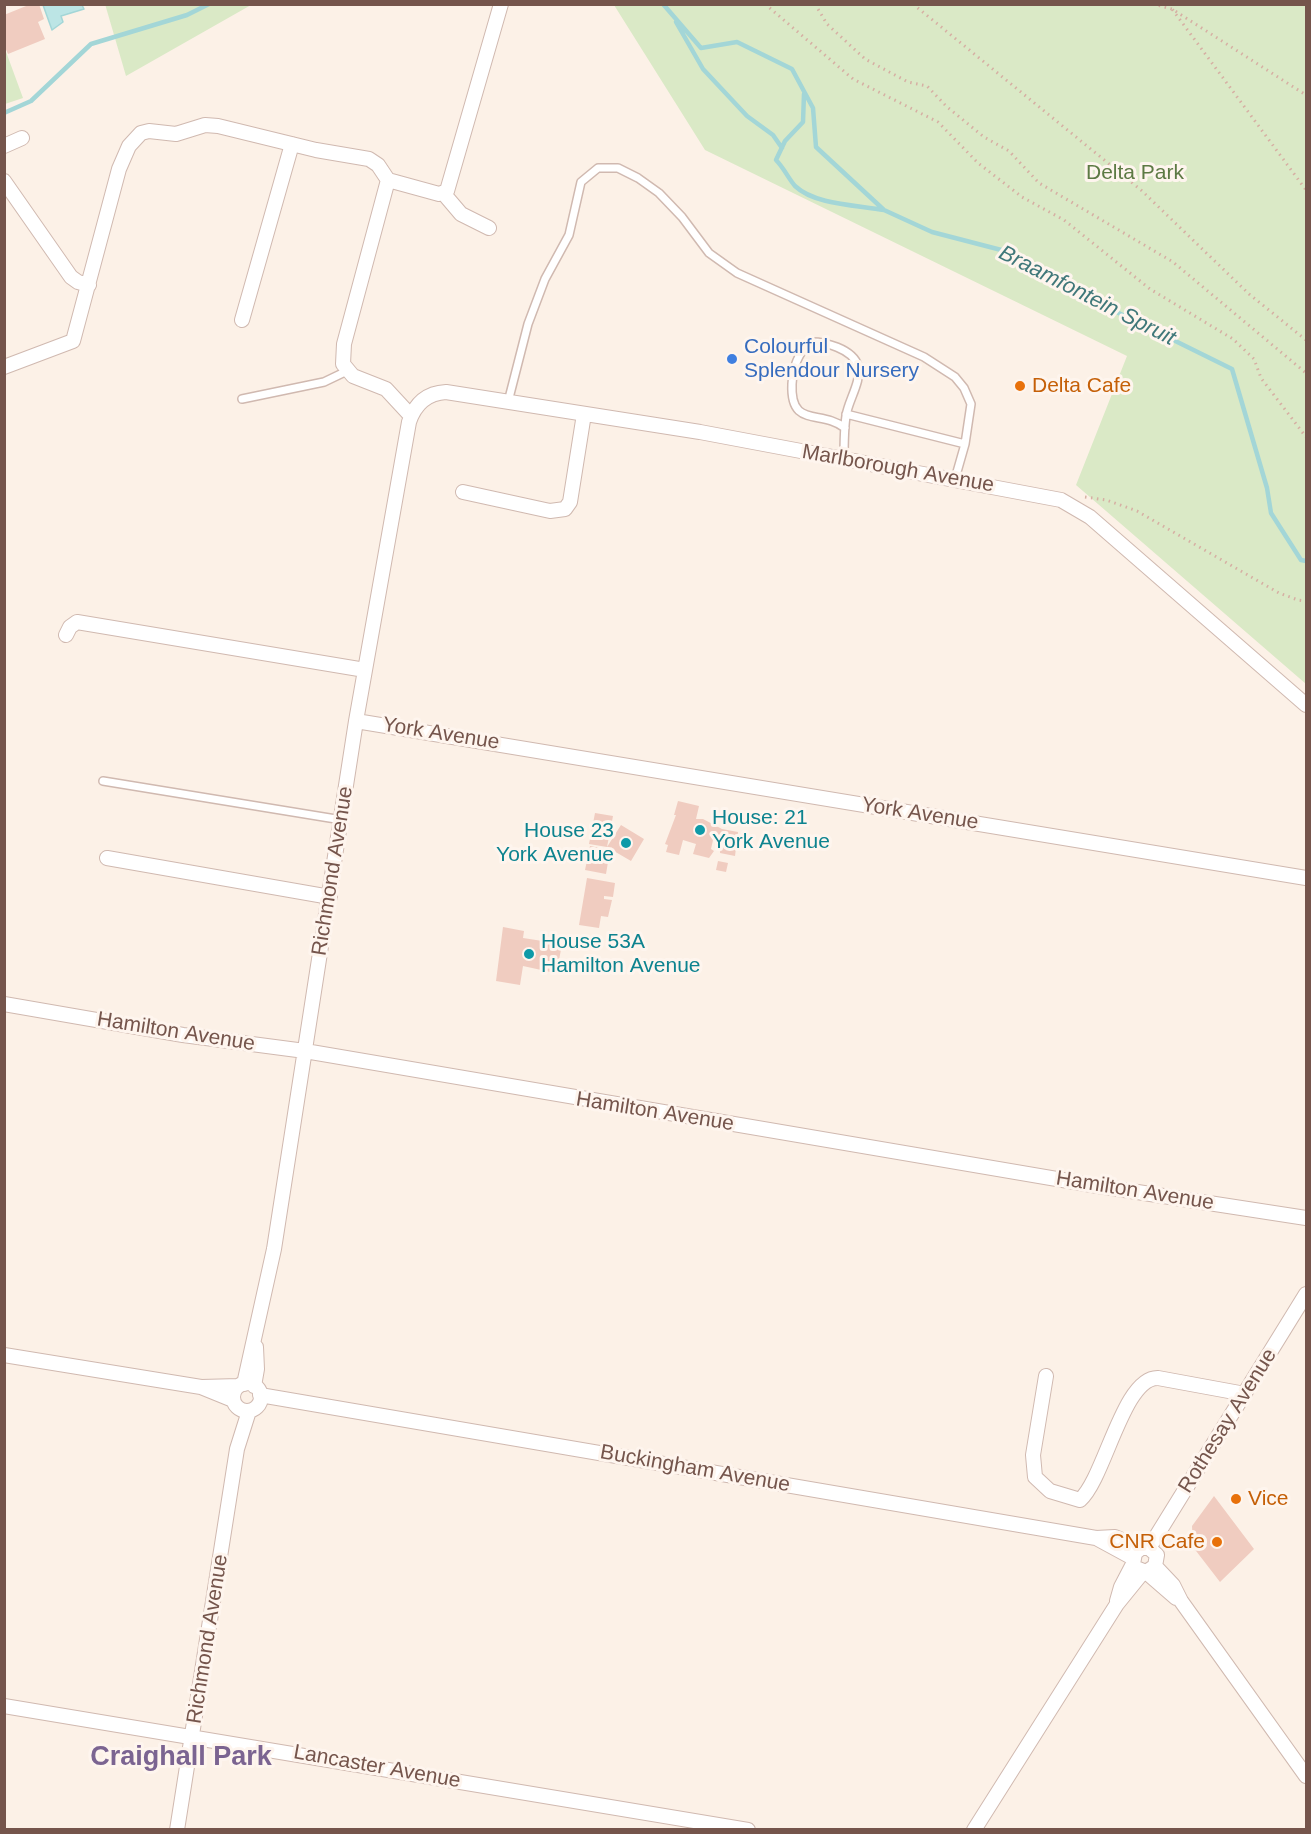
<!DOCTYPE html>
<html>
<head>
<meta charset="utf-8">
<style>
  body { margin:0 }
  #map { position:relative; width:1311px; height:1834px; overflow:hidden; background:#fcf1e7; font-family:Helvetica,sans-serif }
  canvas { display:block }
  .frame { position:absolute; inset:0; border:6px solid #75554c; pointer-events:none }
</style>
</head>
<body>
<div id="map">
<canvas width="1311" height="1834"></canvas>
<div class="frame"></div>
</div>
<script>
const context = document.querySelector('canvas').getContext('2d');
context.lineJoin = 'round';
function fill(path, color) { context.fillStyle = color; context.fill(path, 'evenodd'); }
function stroke(path, color, width, dash) { context.strokeStyle = color; context.lineWidth = width; context.lineCap = dash ? 'butt' : 'round'; context.setLineDash(dash || []); context.stroke(path); }
function label(font, color, halo, rows, align = 'center') {
  context.font = font + ' Helvetica,sans-serif'; context.lineWidth = 6; context.setLineDash([]); context.textBaseline = 'middle'; context.strokeStyle = halo; context.fillStyle = color; for (const [text, x, y, turn = 0] of rows) {
    context.save(); context.translate(x, y); context.rotate((+turn || 0) * Math.PI / 180); context.textAlign = isNaN(turn) ? turn : align; if (halo) context.strokeText(text, 0, 0); context.fillText(text, 0, 0); context.restore();
  }
}
fill(new Path2D(`
  M105,4H251V5L126,76Z
  M614,5H1306V684L1076,485L1127,356L705,150Z
  M5,49L23,98L5,104H4Z`), '#dae9c6');
const water = new Path2D(`
  M43,5H82L84,9L61,16L63,22L52,30Z`);
fill(water, '#bce5e5');
stroke(water, '#a3d6d7', 1.5);
stroke(new Path2D(`
  M663,4L701,48L737,42L792,69L813,108L816,147L884,210L932,232L1009,252L1068,288L1232,369L1267,488L1271,513L1301,560L1306,561
  M676,22L703,69L747,116L773,135L782,148
  M804,94L803,122L785,141L776,160C784,168 788,178 795,186C815,205 857,205 884,210
  M4,113L31,101L91,44L187,15L209,4`), '#a3d6d7', 4.5);
fill(new Path2D(`
  M31,4H39L44,19L38,22L45,39L8,54L4,45V15Z
  M678,801L699,806L696,819H703L722,829L738,832L735,856L720,853L721,842L713,840L711,849L714,851L709,858L693,854L696,844L683,840L679,855L666,852L668,845L665,844L676,815H674Z
  M595,813L613,816L607,847L589,844Z
  M621,825L644,839L631,861L607,847Z
  M590,846L610,850L606,874L585,870Z
  M718,861L728,863L726,872L716,870Z
  M587,878L615,883L613,897L604,896V899L612,900L608,917L601,916L599,928L579,925Z
  M503,927L524,931L523,938L562,944L557,971L555,973L523,966L520,985L496,981Z
  M1214,1496L1254,1549L1220,1582L1193,1547L1192,1526Z`), '#f0ccc0');
const lane = new Path2D(`
  M242,399L324,382L347,371
  M508,402L528,324L545,279L569,235L581,182L598,168H618L638,178L659,193L682,217L709,253L737,273L924,357L955,377L964,388L971,404L965,444L955,479
  M846,414L965,444
  M844,459C844,445 844,430 846,416C848,401 862,381 858,366C853,349 824,341 809,342C798,355 793,366 792,384C790,429 821,409 845,428
  M103,781L342,820`);
const street = new Path2D(`
  M4,146L22,138
  M388,180L439,194L447,191L501,4
  M4,181L71,277L78,282L89,285
  M444,194L461,214L489,228
  M242,320L292,144
  M4,367L73,341L119,169L129,146L141,133L149,131L176,134L205,125L218,126L316,150L369,159L378,165L388,180L344,344L343,364L353,376L386,389L411,416
  M463,492L550,511L565,509L570,502L584,414
  M66,635L70,627L77,622L365,670
  M356,721L1306,878
  M107,858L330,897
  M4,1004L183,1035L305,1051L1092,1185L1306,1218
  M4,1355L201,1387L233,1400
  M1046,1376L1033,1455L1035,1477L1050,1491L1080,1500C1105,1478 1123,1377 1158,1378L1245,1394
  M233 1397a14 14 0 1 1 28 0a14 14 0 1 1-28 0Z
  M244,1384L274,1249L356,721L409,422C415,404 427,393 446,392L700,432L1061,500L1090,517L1306,705
  M254,1386L257,1369L256,1347
  M201,1387L239,1386
  M260,1395L1096,1538L1115,1537L1141,1548
  M1098,1539L1133,1558
  M1149,1548L1306,1294
  M1155,1566L1173,1585L1181,1601L1306,1776
  M1146,1572L1176,1598
  M1117,1601L1121,1587L1133,1564L1135,1553L1141,1548H1149L1157,1555L1155,1566L1146,1572L1136,1568L1133,1564
  M4,1706L748,1830
  M177,1830L237,1449L249,1411
  M974,1830L1117,1604L1143,1572`);
stroke(lane, '#d0b9b0', 10);
stroke(street, '#d0b9b0', 16);
stroke(new Path2D(`
  M765,4L853,79L938,122L978,163L1022,197L1064,220L1150,289L1233,339L1254,359L1261,378L1306,437
  M815,4L827,24L865,59L908,82L927,86L946,106L984,137L1009,151L1039,183L1173,262L1306,373
  M913,4L1141,190L1249,294L1306,340
  M1153,4L1172,9L1306,95
  M1174,4L1172,9L1306,190
  M1085,497L1106,500L1137,511L1279,593L1298,600L1306,601`), '#d6afa3', 3, [1.5, 4.5]);
stroke(lane, '#fff', 7);
stroke(street, '#fff', 14);
for (const [x, y, r, color] of [
  [732,359,6,"#3f7fe0"],
  [1020,386,6,"#e8710a"],
  [700,830,6,"#0f9aa8"],
  [626,843,6,"#0f9aa8"],
  [529,954,6,"#0f9aa8"],
  [1236,1499,6,"#e8710a"],
  [1217,1542,6,"#e8710a"]
]) { const dot = new Path2D(); dot.arc(x, y, r, 0, 2 * Math.PI); context.fillStyle = color; context.fill(dot); stroke(dot, '#fef5ee', 2); }
label('21px', '#5d7a44', '#fef5ee', [
  ["Delta Park",1135,173]
]);
label('21px', '#366cbe', '#fef5ee', [
  ["Colourful",744,347],
  ["Splendour Nursery",744,371]
], 'left');
label('21px', '#c56008', '#fef5ee', [
  ["Delta Cafe",1032,386],
  ["Vice",1248,1499],
  ["CNR Cafe",1205,1542,"right"]
], 'left');
label('21px', '#75554c', '#fef5ee', [
  ["Marlborough Avenue",898,469,10],
  ["York Avenue",441,734,9],
  ["York Avenue",920,814,9],
  ["Richmond Avenue",333,871,-81],
  ["Hamilton Avenue",176,1032,9],
  ["Hamilton Avenue",655,1112,9],
  ["Hamilton Avenue",1135,1191,9],
  ["Rothesay Avenue",1228,1421,-58],
  ["Buckingham Avenue",695,1469,10],
  ["Richmond Avenue",208,1639,-81],
  ["Lancaster Avenue",377,1767,10]
]);
label('21px', '#0d838f', '#fef5ee', [
  ["House: 21",712,818],
  ["York Avenue",712,842],
  ["House 23",614,831,"right"],
  ["York Avenue",614,855,"right"],
  ["House 53A",541,942],
  ["Hamilton Avenue",541,966]
], 'left');
label('italic 22px', '#40787a', '#fef5ee', [
  ["Braamfontein Spruit",1087,296,27]
]);
label('bold 27px', '#7b6491', '#fef5ee', [
  ["Craighall Park",181,1758]
]);
</script>
</body>
</html>
